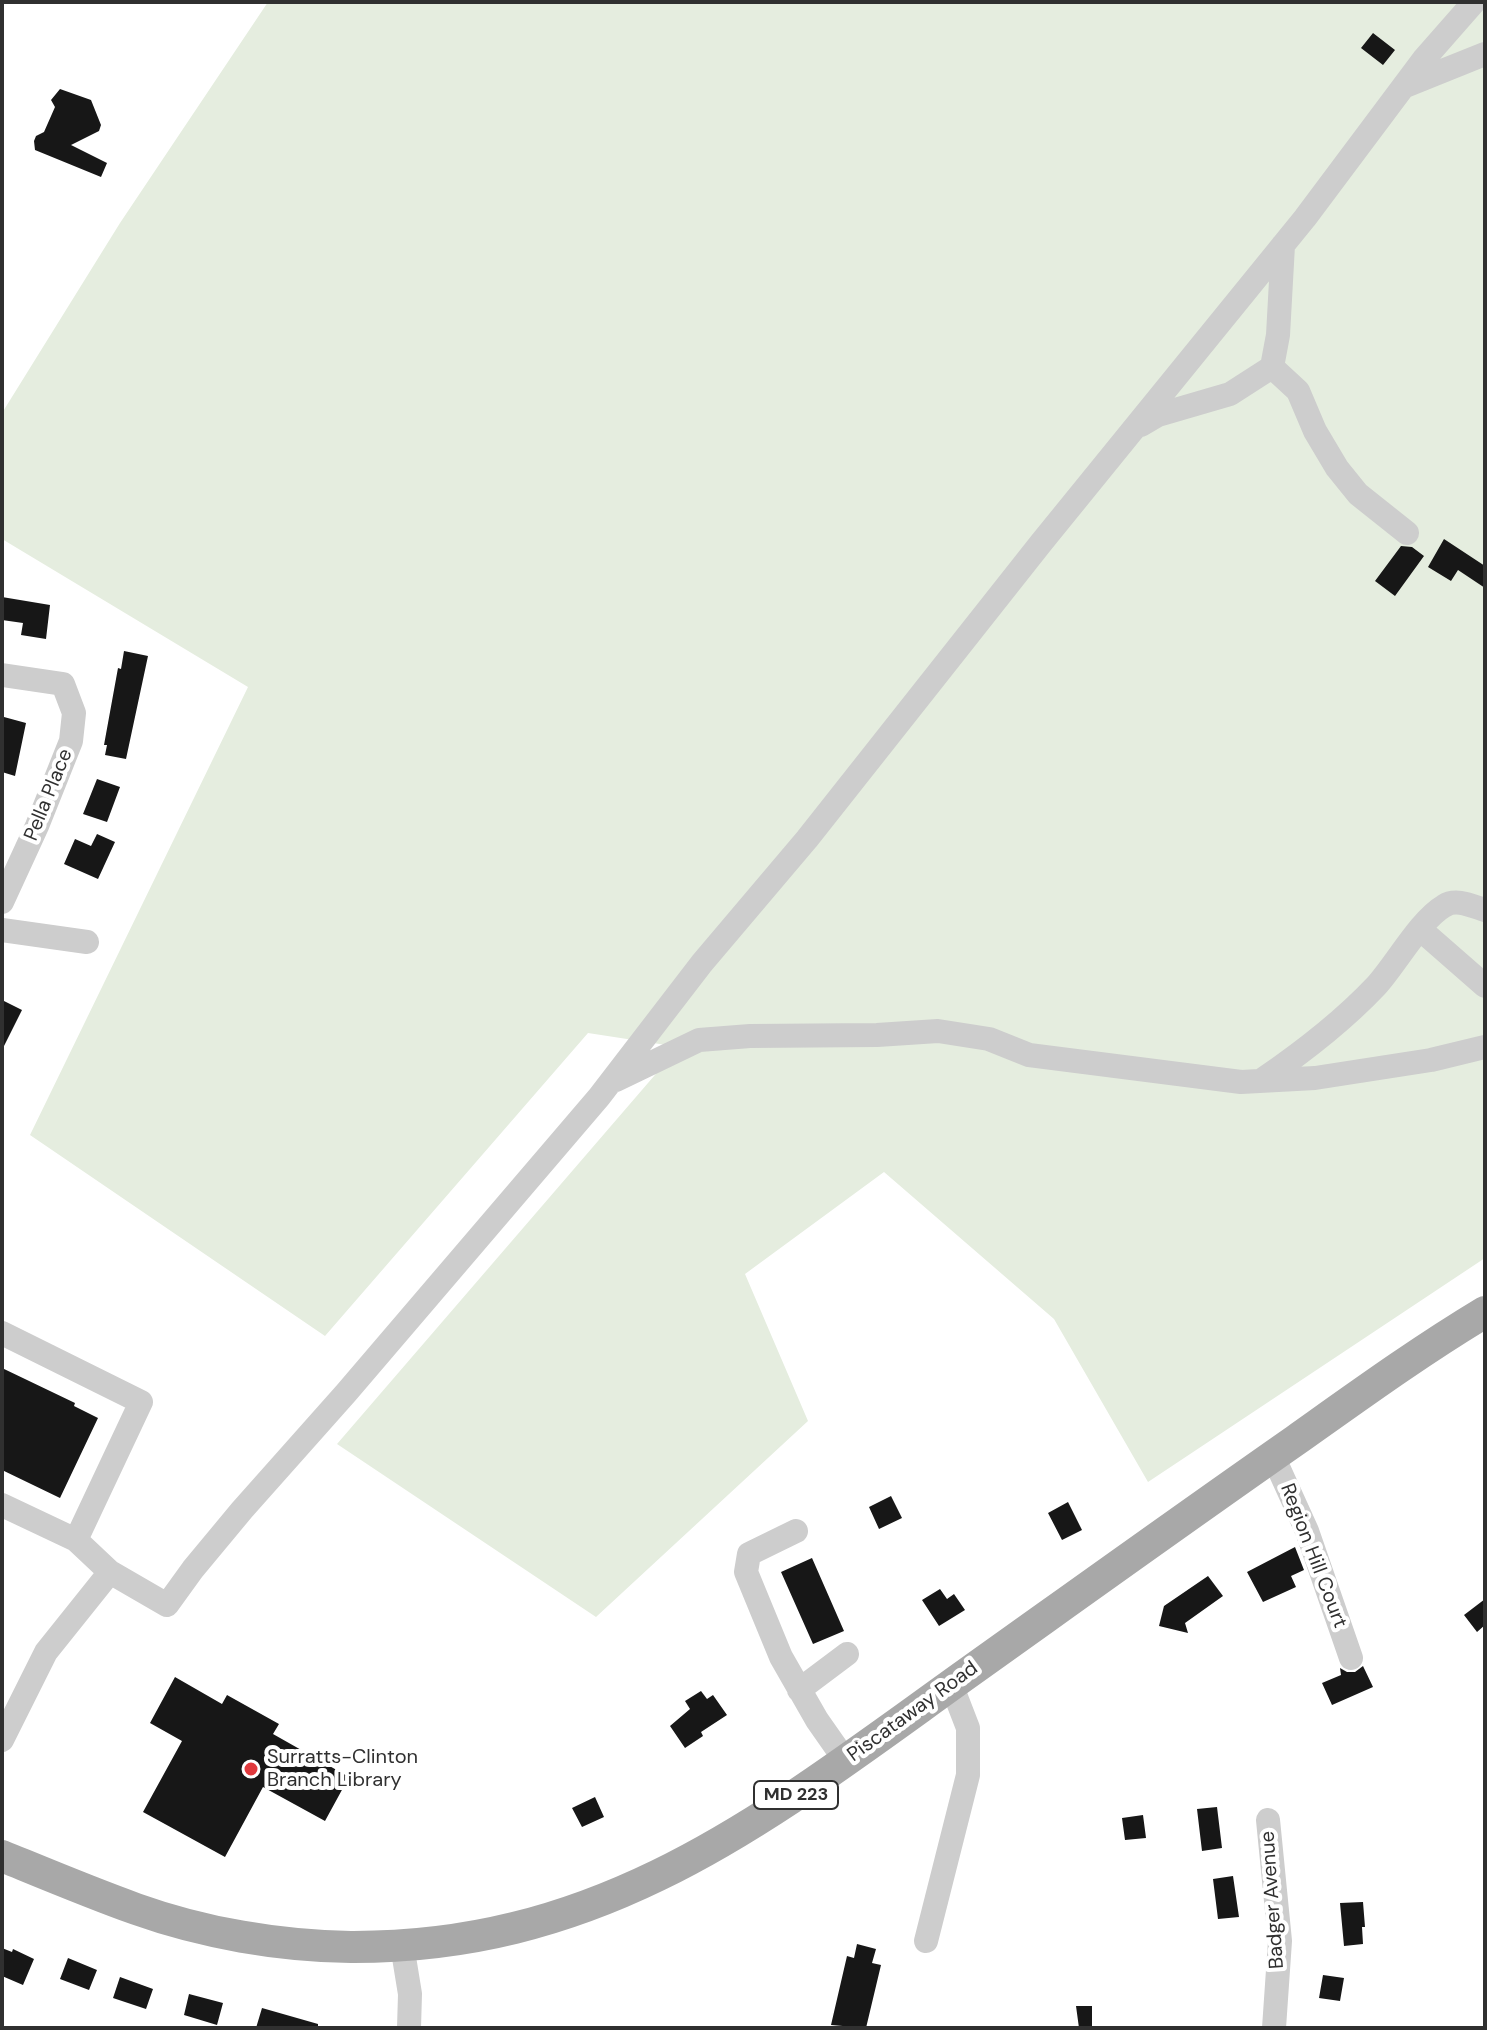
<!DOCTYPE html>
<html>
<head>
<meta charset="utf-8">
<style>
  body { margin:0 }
  #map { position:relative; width:1487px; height:2030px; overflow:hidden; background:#fff; font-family:"DM Sans",sans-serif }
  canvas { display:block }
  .frame { position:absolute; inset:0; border:4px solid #303030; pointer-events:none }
</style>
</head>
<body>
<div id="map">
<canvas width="1487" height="2030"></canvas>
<div class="frame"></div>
</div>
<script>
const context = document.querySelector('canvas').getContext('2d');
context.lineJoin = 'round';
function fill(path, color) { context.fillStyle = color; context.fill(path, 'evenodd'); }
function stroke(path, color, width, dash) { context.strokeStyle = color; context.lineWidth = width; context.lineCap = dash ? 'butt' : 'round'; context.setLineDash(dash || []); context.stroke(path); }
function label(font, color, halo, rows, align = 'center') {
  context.font = font + ' "DM Sans",sans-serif'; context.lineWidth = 8; context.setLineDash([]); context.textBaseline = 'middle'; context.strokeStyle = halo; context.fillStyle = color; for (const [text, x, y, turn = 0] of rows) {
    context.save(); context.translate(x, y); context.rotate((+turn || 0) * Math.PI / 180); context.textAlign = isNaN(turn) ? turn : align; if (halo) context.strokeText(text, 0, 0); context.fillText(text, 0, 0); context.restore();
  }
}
fill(new Path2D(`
  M268,2H1485V1258L1148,1482L1054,1319L884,1172L745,1274L808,1421L596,1617L337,1444L679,1047L588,1033L325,1336L30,1135L248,687L2,539V413L120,223Z`), '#e5eddf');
fill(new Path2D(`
  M1373,33L1395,50L1383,65L1361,48Z
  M60,89L91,100L101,125L99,131L71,145L107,163L101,177L35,150L34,141L36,136L44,132L55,107L51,100Z
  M1444,539L1485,566V588L1458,570L1451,581L1428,567Z
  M1401,546L1412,547L1424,556L1395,596L1375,581Z
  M2,597L50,605L46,639L21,635L23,623L2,620Z
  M124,651L148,656L126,759L105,755L107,745H104L118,668L121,669Z
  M4,717L26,723L15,776L2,772Z
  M97,779L120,787L107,822L83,814Z
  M97,834L115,842L98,879L64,864L75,839L91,846Z
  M2,1000L22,1010L2,1050Z
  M2,1368L75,1403L74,1406L98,1418L60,1498L2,1470Z
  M891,1496L902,1518L879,1529L869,1507Z
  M1068,1502L1082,1530L1062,1540L1048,1513Z
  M1295,1547L1304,1570L1291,1576L1296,1587L1263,1602L1247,1572Z
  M812,1558L844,1631L813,1644L781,1572Z
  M1208,1576L1223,1596L1185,1623L1188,1633L1159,1626L1164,1606Z
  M940,1589L947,1599L954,1594L965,1610L939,1626L922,1600Z
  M1485,1599V1625L1477,1632L1464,1615Z
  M1363,1666L1373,1687L1332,1705L1322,1683L1341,1675L1340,1668L1347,1672H1355Z
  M175,1677L222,1704L227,1695L279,1724L273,1734L349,1777L325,1821L263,1787L225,1857L143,1812L182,1741L150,1723Z
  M701,1691L707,1699L713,1695L727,1715L701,1732L703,1736L685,1748L670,1726L690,1709L685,1701Z
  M595,1797L604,1817L582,1827L572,1808Z
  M1217,1807L1222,1848L1202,1851L1197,1809Z
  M1143,1815L1146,1838L1125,1840L1122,1818Z
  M1233,1876L1239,1917L1218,1919L1213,1879Z
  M1363,1902L1365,1927H1362L1363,1944L1344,1946L1340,1903Z
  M857,1944L876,1949L872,1963L881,1965L866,2028L831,2025L847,1956L854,1958Z
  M2,1948L12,1952L13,1949L34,1959L23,1985L2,1976Z
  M68,1958L97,1970L89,1990L60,1979Z
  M1323,1975L1344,1978L1340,2001L1319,1998Z
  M120,1977L153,1989L146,2009L113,1998Z
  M189,1994L223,2003L217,2025L184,2015Z
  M1076,2006H1092V2028H1079Z
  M262,2008L318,2024V2028H256Z`), '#171717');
stroke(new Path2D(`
  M1405,86L1485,54
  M1272,367L1298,391L1315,431L1337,468L1358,494L1407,533
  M1141,425L1158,415L1230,394L1272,367L1278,335L1283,245
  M2,675L63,684L74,713L71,741L37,826L2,902
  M2,930L87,942
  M1421,930L1485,986
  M616,1080L699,1040L750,1036L877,1035L938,1031L989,1039L1029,1055L1241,1082L1315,1078L1431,1060L1485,1047
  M1262,1080C1303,1052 1342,1022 1376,986C1396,964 1420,920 1444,906C1456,898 1472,906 1485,910
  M2,1333L141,1402L76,1540
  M1273,1456L1307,1531L1351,1658
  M2,1505L76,1540L110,1572L167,1605L193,1569L242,1510L346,1393L599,1097L702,963L807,839L1041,543L1305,218L1424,59L1474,2
  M796,1531L749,1554L746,1572L781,1657L817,1720L845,1760
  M799,1690L847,1654
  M2,1740L46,1652L110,1572
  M1268,1820L1280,1941L1274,2028
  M926,1941L968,1775V1728L951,1684
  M402,1945L410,1994L409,2028`), '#cdcdcd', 24);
stroke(new Path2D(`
  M2,1856C46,1874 91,1893 136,1909C203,1933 279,1946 351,1947C610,1948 773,1812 972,1670C1080,1593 1187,1516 1296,1440C1358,1396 1420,1351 1485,1312`), '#a8a8a8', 32);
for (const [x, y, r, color] of [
  [251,1769,8,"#e0393d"]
]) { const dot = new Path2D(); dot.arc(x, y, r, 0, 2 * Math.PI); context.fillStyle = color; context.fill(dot); stroke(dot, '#fff', 3); }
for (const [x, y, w] of [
  [796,1795,84]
]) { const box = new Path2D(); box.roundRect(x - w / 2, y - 14, w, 28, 6); context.fillStyle = '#fff'; context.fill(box); stroke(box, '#303030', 2); }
label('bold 18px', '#303030', null, [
  ["MD 223",796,1795]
]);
label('20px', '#303030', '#fff', [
  ["Pella Place",49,795,-68],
  ["Region Hill Court",1313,1556,69],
  ["Piscataway Road",913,1712,-36],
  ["Badger Avenue",1273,1900,-94]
]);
label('20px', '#303030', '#fff', [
  ["Surratts-Clinton",267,1758],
  ["Branch Library",267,1781]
], 'left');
</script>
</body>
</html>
